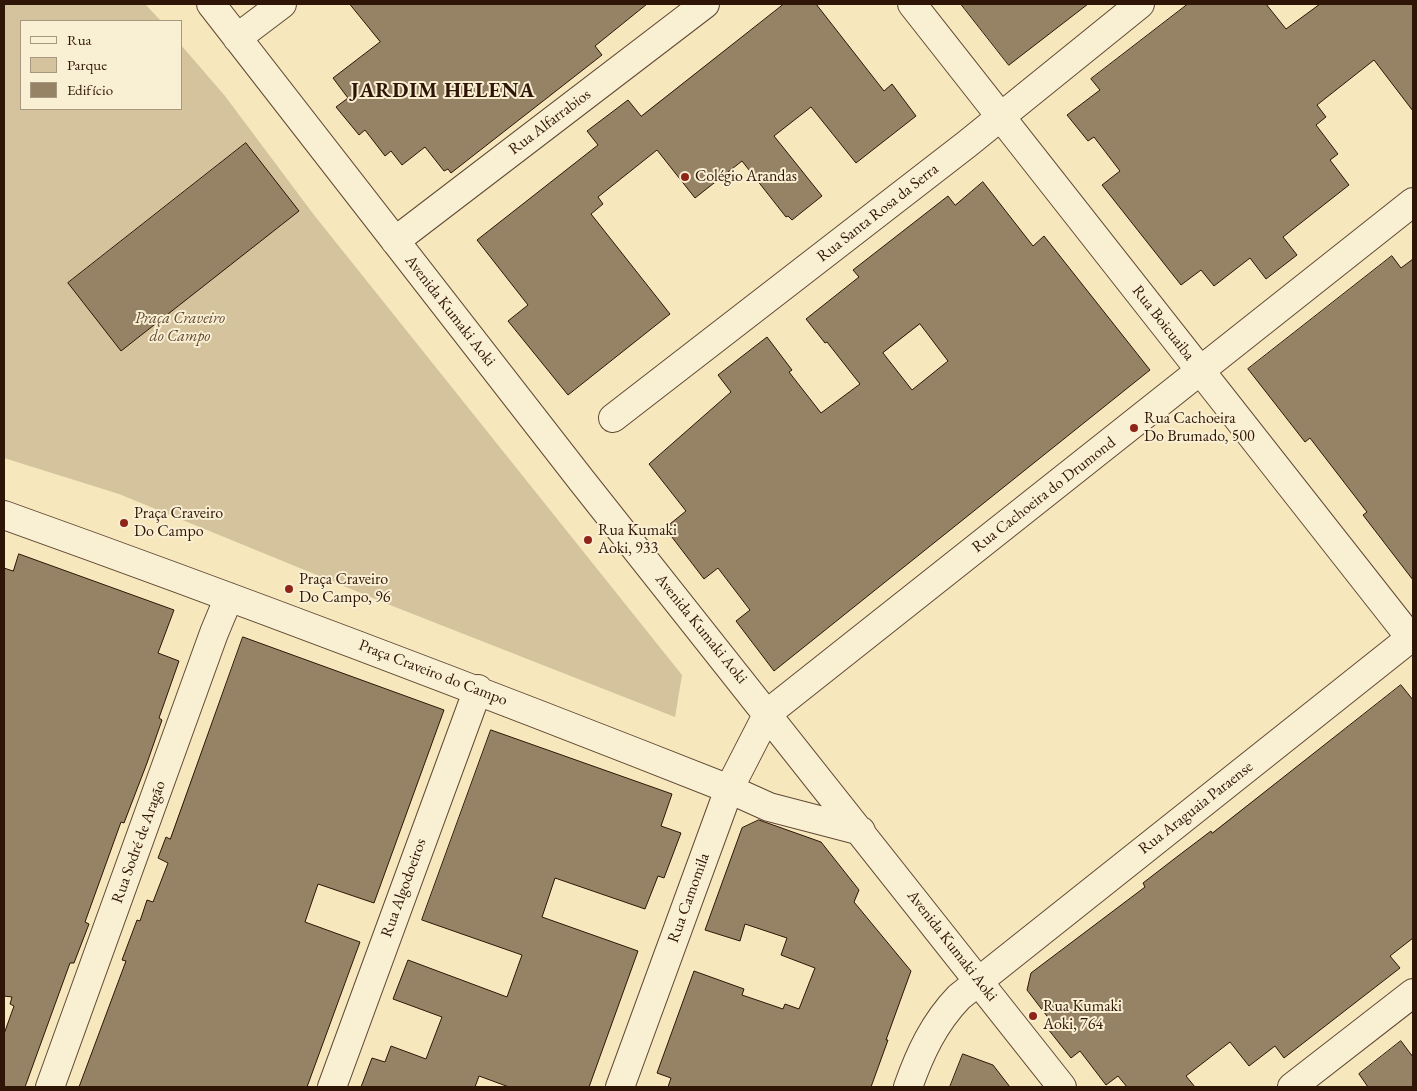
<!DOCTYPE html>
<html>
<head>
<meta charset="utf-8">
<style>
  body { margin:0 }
  #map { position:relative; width:1417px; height:1091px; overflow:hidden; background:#f6e7bc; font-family:"EB Garamond",serif }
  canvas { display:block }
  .frame { position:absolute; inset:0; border:5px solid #2f1506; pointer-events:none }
  .legend { position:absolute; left:20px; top:20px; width:162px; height:90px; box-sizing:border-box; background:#f9efd3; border:1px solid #a89881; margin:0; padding:6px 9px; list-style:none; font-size:15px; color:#2f1506 }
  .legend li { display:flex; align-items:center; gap:10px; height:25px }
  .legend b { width:25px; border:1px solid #a89881 }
</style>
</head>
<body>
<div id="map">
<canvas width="1417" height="1091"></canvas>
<div class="frame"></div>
<ul class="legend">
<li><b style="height:6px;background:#f9efd3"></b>Rua</li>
<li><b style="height:14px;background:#d4c39d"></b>Parque</li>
<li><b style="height:14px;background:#968265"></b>Edifício</li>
</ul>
</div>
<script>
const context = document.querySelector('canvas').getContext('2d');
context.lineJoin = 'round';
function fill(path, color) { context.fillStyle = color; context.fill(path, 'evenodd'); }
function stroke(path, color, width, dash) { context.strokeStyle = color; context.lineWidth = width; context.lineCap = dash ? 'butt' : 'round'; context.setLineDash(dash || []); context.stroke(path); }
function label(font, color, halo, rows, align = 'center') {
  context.font = font + ' "EB Garamond",serif'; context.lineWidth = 4; context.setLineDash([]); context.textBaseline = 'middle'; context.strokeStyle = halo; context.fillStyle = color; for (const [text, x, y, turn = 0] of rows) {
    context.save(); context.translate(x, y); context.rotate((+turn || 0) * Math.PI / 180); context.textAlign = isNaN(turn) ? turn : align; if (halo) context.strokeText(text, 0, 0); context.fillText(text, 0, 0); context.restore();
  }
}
fill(new Path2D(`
  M4,4H145L161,21H21V109H181V45L225,96L314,215L682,675L675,717L395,607L119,494L4,458Z`), '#d4c39d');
const building = new Path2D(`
  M350,4H647L595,46L602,55L451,173L448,169L444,171L425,147L402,165L391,151L385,156L365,130L359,135L336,107L348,98L333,78L380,42Z
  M784,4H816L884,91L892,84L916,116L856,163L811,107L774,136L822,196L792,220L788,216L786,217L742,161L695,198L657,150L598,197L603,204L591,214L670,314L568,395L508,321L528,305L477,240L598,145L587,131L628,100L641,116Z
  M961,4H1088L1009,65Z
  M1188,4H1266L1286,29L1320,4H1413V111L1374,60L1317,105L1326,117L1316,125L1338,154L1330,160L1349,185L1283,237L1297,255L1266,279L1250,258L1214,286L1201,270L1181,285L1102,185L1120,171L1094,137L1088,141L1067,115L1100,90L1091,79Z
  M246,143L299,211L121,351L68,283Z
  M983,182L1033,246L1044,236L1150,370L774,671L736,621L750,610L718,568L704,579L665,528L686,511L649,464L731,392L718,375L767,337L792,370L789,372L821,413L860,384L827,342L825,343L806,319L859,277L853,270L948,196L955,205ZM920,324L948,361L912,390L883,353Z
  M1392,256L1401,268L1413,259V580L1363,515L1367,512L1310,438L1305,442L1248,369Z
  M19,554L174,610L158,653L179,661L159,718L162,720L147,763L124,823L121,822L85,922L89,924L74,963H70L25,1087H4V1034L14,1006L10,1004L12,997L4,996V568L13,571Z
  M243,637L444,710L374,903L318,884L305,922L360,942L307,1087H79L126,961L122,960L137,920L140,921L147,900L153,902L168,863L158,858L166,837L170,839Z
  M1401,685L1413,700V938L1390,956L1400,968L1284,1058L1275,1046L1249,1066L1230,1042L1186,1076L1195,1087H1127L1118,1076L1106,1085L1080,1051L1071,1058L1044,1024L1050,1020L1027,990L1031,973L1145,887L1143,883L1178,856L1211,831L1212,833Z
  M491,730L672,794L661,826L681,833L664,878L658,876L645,909L555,878L542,917L638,951L589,1087H509L479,1076L475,1087H361L372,1058L385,1062L391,1046L426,1059L442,1017L393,999L408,960L507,997L522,955L422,920Z
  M759,820L821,842L859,890L854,902L911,971L886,1040H888L871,1087H668L671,1078L657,1073L694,971L744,989L742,995L783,1009L785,1004L799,1009L815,968L781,955L787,938L745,924L740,941L705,930L742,828Z
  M1401,1041L1413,1057V1087H1368L1359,1074Z
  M963,1054L993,1065L1010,1087H950Z`);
fill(building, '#968265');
stroke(building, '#2f1506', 1);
const minor = new Path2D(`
  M211,4L582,481L1062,1087
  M912,4L1413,641
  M237,38L282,4
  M395,241L705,4
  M613,418L967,144L1140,4
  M4,515C247,602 489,694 729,789L769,807L861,831
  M50,1087L214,633L229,597
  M332,1087L478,689
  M620,1087L729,789L768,713L1413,202
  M908,1087C920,1053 934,1023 959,997L1413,636
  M1292,1087L1413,993`);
stroke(minor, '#614a34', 30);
stroke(minor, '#f9efd3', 28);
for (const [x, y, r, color] of [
  [685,177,5,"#8f2418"],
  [1134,428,5,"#8f2418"],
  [124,523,5,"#8f2418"],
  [588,540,5,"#8f2418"],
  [289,589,5,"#8f2418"],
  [1033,1016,5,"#8f2418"]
]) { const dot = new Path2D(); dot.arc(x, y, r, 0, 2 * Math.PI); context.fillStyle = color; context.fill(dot); stroke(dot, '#f9efd3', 2); }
label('16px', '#2f1506', '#f9efd3', [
  ["Rua Alfarrabios",550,122,-37],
  ["Rua Santa Rosa da Serra",878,213,-38],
  ["Avenida Kumaki Aoki",450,311,52],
  ["Rua Boicuaiba",1163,323,52],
  ["Rua Cachoeira do Drumond",1044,495,-38],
  ["Avenida Kumaki Aoki",701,629,51],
  ["Praça Craveiro do Campo",433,673,21],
  ["Rua Araguaia Paraense",1196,808,-38],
  ["Rua Sodré de Aragão",139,842,-70],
  ["Rua Algodoeiros",404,888,-70],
  ["Rua Camomila",689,898,-70],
  ["Avenida Kumaki Aoki",952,946,52]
]);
label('16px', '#2f1506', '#f9efd3', [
  ["Colégio Arandas",695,177],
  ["Rua Cachoeira",1144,419],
  ["Do Brumado, 500",1144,437],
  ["Praça Craveiro",134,514],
  ["Do Campo",134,532],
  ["Rua Kumaki",598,531],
  ["Aoki, 933",598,549],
  ["Praça Craveiro",299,580],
  ["Do Campo, 96",299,598],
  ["Rua Kumaki",1043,1007],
  ["Aoki, 764",1043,1025]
], 'left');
label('italic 16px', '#614933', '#f9efd3', [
  ["Praça Craveiro",180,319],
  ["do Campo",180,337]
]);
context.letterSpacing = '1px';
label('bold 21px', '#2f1506', '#f9efd3', [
  ["JARDIM HELENA",443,91]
]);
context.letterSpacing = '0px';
</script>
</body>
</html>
